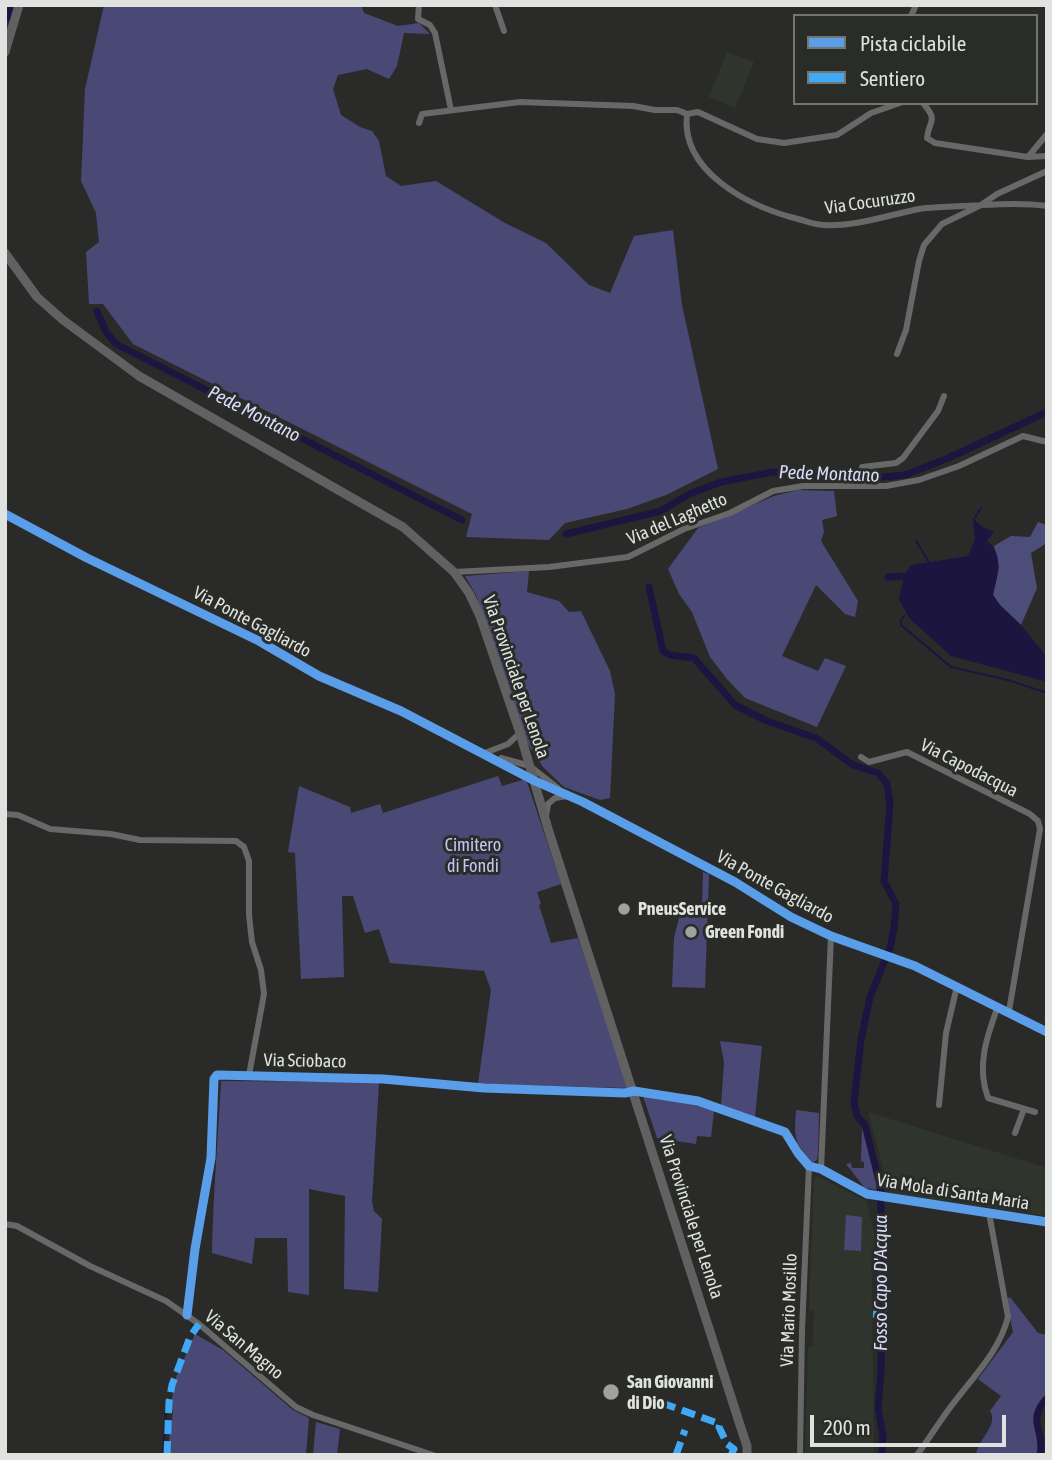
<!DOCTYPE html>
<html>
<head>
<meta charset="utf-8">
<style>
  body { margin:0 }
  #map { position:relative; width:1052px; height:1460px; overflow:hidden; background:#2a2b29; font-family:"Asap Condensed",sans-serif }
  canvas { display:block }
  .frame { position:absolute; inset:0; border:7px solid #e0e2df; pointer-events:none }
  .legend { position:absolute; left:793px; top:14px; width:245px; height:91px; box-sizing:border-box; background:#2a2c28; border:2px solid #737571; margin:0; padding:9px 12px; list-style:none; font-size:21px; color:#e0e2df }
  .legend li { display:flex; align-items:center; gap:14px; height:35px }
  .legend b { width:35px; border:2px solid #737571 }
  .scale { position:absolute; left:810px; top:1415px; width:196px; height:32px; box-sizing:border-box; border:4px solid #e0e2df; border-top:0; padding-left:9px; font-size:21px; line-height:24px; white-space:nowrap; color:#e0e2df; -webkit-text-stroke:5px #2a2c28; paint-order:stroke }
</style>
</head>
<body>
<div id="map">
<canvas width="1052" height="1460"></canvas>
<div class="frame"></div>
<ul class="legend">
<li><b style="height:9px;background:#5a9eea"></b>Pista ciclabile</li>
<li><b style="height:9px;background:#3fa9f5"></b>Sentiero</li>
</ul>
<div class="scale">200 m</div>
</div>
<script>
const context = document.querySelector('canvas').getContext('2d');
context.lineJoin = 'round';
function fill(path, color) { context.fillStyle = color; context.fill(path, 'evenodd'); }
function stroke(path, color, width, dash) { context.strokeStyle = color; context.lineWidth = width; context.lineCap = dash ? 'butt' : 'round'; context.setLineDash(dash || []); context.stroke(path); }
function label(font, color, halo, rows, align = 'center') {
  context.font = font + ' "Asap Condensed",sans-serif'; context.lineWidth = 6; context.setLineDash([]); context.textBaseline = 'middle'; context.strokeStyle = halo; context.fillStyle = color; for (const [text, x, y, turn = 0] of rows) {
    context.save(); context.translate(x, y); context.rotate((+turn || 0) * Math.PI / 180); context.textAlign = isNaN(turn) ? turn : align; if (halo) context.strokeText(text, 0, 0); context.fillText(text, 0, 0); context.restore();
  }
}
fill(new Path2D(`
  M727,52L754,62L735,108L709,97Z
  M868,1112L1047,1168V1216L890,1193Z
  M814,1177H818L867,1201L875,1237L872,1273L874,1455L805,1453L808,1347L813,1346L814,1310H809Z`), '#2f352c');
fill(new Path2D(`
  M104,5H361L364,13L398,26L419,23L430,34L404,33L397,66L389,79L367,69L338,75L333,89L341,115L360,127L372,131L379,141L386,176L401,186L436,181L505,223L546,243L589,285L610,293L634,236L673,230L682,305L718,469L666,495L627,509L565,523L549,540L466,537L472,514L133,344L103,304H89L86,252L99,242L96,213L81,181L85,89Z
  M798,490L834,491L837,516L822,520L824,532L821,541L858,601L855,617L845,614L816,585L782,656L818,671L825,658L846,666L817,727L745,698L727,679L710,657L692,612L679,594L668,569L698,528L774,496Z
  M529,571L527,592L559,601L569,612L581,611L610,671L615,694L610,798L600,800L564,787L543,767L527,743L476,595L465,576Z
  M498,776L502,786L526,779L561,884L537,892L541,904L539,905L551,943L578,938L628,1088L478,1084L491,990L484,971L390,963L379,929L365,933L353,896H342L344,977L301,979L295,853L288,852L299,786L350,807L351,813L380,804L383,813Z
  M703,872L709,874L705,988L672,987L674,938L680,914L685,911H698L702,909Z
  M720,1041L762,1046L755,1117L721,1105L724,1062Z
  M221,1081L379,1082L372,1202L374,1211L382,1219L378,1292L344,1289L345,1196L309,1189V1295L288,1292L287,1238H255L252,1264L212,1253C213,1196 218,1139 221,1081Z
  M643,1096L697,1103L714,1111L711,1137L697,1136L696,1144L657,1138Z
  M796,1110L819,1113L818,1154L817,1160L812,1163C794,1141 794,1139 796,1110Z
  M862,1130H865L878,1190L865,1188L846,1164L851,1163L852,1168H864V1162L861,1161Z
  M846,1215L862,1217L861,1251L844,1250Z
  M1010,1297L1038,1333L1047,1335V1395C1020,1425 1047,1436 1038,1455H976C978,1439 999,1425 990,1411L1001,1396L978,1379L1013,1332L1006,1299Z
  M195,1334L223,1350L293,1410L309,1418L306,1455H170L168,1449L173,1412L171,1404L176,1377Z
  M316,1422L340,1429L337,1455H313Z`), '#4a4976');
fill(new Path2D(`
  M1038,522L1047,525V543L1031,553L1037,588L1021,625L1000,605L993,595L999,568L994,546L1011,536L1030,537Z`), '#4d4d79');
fill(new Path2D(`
  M973,518L981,526L994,532L987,541C1005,554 997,577 993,595L1000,605L1021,625L1047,657V682L951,656L909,618L899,599L904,576L911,565L968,556L975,540Z`), '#1b1540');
stroke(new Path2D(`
  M5,8L7,5
  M974,519L981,508
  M916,541L929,562
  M904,616L901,620V625L951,667L1008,680L1047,693
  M163,1455L166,1413`), '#1b1540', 2);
stroke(new Path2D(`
  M8,18L10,5
  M97,311L106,332L116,344L462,520
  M566,534L661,511L689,494L721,482L773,472L872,478L905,475L946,459L1047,412
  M888,577L904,576
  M649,587L663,651L670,655L694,658L735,705L767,721L816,738L853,765L878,773L887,784L890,804L884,881L896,904L894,928L890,948L870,997L861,1040L854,1103L857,1116L865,1125L880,1185L883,1251L881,1373L878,1408L883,1436L882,1455
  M1040,1455C1046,1430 1025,1422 1047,1398`), '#1b1540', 7);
stroke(new Path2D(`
  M419,5L418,19L430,25L435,33L451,110
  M495,5L504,31
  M911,16L916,5
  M900,103L871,113L837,135L784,143L757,139L698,112L687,114C680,172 750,207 798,219C806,221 815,225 824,225C855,227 888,215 919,209C932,207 947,207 961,206C990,205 1018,202 1047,206
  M923,103C939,122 929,119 927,138L935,143L1028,157L1047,156
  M419,123L422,114L520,102L633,106L655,110H677L687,114
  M1028,157L1047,134
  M897,354L906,330L919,261L924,245L942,224L981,205L997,194L1047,171
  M860,486L862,467L896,463L903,458L938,411L944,396
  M5,514L87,558L259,641L319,676L401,711L535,781L583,802L735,882L791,917L831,936L915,966L1047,1032
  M454,572L549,567L628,557L684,529L730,513L773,491L803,486H886L919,480L959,466L1023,436L1047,442
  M485,753L508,744L520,733
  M861,757L869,762L907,752L1030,814L1038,821L1040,829L1009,1011
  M501,758L530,766L558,788
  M5,814L18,815L50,829L111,834L140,840L236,841L244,847L249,861V915L252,942L261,970L264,994L249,1075
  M546,816L548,804L555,798L568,796
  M998,1006C987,1036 976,1066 988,1098L1035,1112
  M939,1105L946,1033L957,986
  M1015,1133L1024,1109
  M821,1169L831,936
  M5,1224L17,1226L90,1266L166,1301L199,1324L296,1407L313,1415L433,1455
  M187,1315L195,1249L211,1158L214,1079L217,1075L383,1079L484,1088L625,1093L634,1091L698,1101L785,1132L798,1153L809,1166L821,1169L867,1194L1047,1222
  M800,1455L802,1330L809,1166
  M917,1455C928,1440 938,1424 949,1409C970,1380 999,1353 1008,1317L989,1213`), '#676867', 6);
stroke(new Path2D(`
  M5,52L19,5
  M5,253L37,297L63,320L139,376L403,527L454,572L469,593L480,616L520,733L549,832L741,1428L747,1446V1455`), '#606160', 9);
stroke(new Path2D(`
  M873,1314L888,1315
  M642,1397L661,1405
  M662,1403L720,1424L719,1427L727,1444L734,1449L731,1455
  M167,1455L169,1402L172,1385L190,1337L199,1324
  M676,1455L685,1430`), '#3fa9f5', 7, [14, 7]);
stroke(new Path2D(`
  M5,514L87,558L259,641L319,676L401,711L535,781L583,802L735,882L791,917L831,936L915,966L1047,1032
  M187,1315L195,1249L211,1158L214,1079L217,1075L383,1079L484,1088L625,1093L634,1091L698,1101L785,1132L798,1153L809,1166L821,1169L867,1194L1047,1222`), '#5a9eea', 9);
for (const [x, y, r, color] of [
  [624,909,7,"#a0a29f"],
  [691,932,7,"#a0a29f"],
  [611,1392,9,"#a0a29f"]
]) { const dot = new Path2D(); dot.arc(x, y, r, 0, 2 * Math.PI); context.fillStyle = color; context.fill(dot); stroke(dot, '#2a2c28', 2.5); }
label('18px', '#e0e2df', '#2a2c28', [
  ["Via Cocuruzzo",870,202,-8],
  ["Via del Laghetto",677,519,-23],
  ["Via Ponte Gagliardo",252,622,28],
  ["Via Provinciale per Lenola",516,677,71],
  ["Via Capodacqua",969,768,27],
  ["Via Ponte Gagliardo",775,887,29],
  ["Via Sciobaco",305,1061,1],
  ["Via Mola di Santa Maria",953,1192,9],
  ["Via Provinciale per Lenola",691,1217,72],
  ["Via Mario Mosillo",789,1310,-88],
  ["Via San Magno",244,1345,40]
]);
label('18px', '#c4c5f6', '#2a2c28', [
  ["Cimitero",473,845],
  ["di Fondi",473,866]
]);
label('bold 18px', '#e0e2df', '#2a2c28', [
  ["PneusService",638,909],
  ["Green Fondi",705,932],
  ["San Giovanni",627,1382],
  ["di Dio",627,1403]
], 'left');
label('italic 19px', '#d9dafc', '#2a2c28', [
  ["Pede Montano",254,414,27],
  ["Pede Montano",829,474,2],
  ["Fosso Capo D'Acqua",881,1283,-90]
]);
</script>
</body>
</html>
